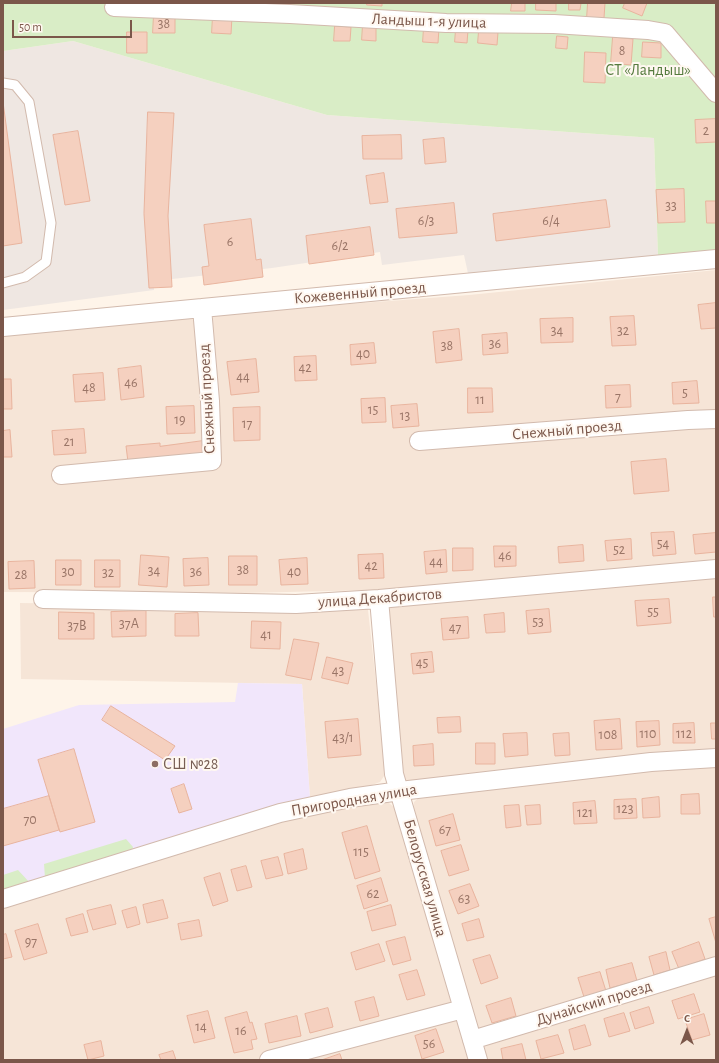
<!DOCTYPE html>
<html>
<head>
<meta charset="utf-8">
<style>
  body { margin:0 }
  #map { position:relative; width:719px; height:1063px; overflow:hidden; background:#fef4e9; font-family:"Alegreya Sans",sans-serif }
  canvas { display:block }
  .frame { position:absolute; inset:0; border:4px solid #7b574a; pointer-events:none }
  .north { position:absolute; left:667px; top:1011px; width:40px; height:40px; -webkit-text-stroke:3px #fff8f1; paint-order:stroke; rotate:0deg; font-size:11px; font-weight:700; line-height:16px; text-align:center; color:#7b574a }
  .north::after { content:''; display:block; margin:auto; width:14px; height:18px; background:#7b574a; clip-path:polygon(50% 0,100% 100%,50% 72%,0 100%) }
  .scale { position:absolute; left:12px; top:20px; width:120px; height:18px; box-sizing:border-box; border:2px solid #7b574a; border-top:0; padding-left:5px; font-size:12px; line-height:14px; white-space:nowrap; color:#7b574a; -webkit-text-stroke:3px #fff8f1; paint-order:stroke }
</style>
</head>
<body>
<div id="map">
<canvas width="719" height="1063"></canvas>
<div class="frame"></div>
<div class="north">С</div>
<div class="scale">50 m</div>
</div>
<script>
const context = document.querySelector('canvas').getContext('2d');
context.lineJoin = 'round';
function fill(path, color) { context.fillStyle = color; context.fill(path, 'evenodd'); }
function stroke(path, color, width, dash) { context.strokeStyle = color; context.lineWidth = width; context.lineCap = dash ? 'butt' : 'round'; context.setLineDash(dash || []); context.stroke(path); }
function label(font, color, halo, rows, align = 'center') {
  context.font = font + ' "Alegreya Sans",sans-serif'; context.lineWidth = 4; context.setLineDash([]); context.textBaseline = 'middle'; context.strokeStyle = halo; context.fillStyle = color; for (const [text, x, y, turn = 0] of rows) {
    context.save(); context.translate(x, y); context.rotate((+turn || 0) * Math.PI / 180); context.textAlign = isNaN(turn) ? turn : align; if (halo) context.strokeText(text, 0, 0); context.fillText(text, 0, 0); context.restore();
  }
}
fill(new Path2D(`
  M716,270V563L377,590L241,593L3,592V334L190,316L469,295Z
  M716,572V752L407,783L401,777L384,602Z
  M367,601L386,773L380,782L369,786L310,798L302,684L21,679L20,603L295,607Z
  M716,763V1060H485L413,811L414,802L425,792Z
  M379,801L389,803L395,808L473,1060H3V905L285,821L348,804Z`), '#f6e5d7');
fill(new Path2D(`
  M73,41L327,115L654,138L658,256L469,278L464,255L382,265L380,252L272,268L154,281V290L3,310V51Z`), '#efe7e2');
fill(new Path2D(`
  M238,683L302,684L310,798L3,891V729L79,705L235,702Z`), '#f1e6fb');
fill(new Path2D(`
  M3,3H716V250L658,256L654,138L327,115L73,41L3,51Z
  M126,839L133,847L132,851L45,878L44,864Z
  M18,870L30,883L3,892V875Z`), '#d9edc6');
const building = new Path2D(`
  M367,3H382V6L367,5Z
  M512,3H525V11H511Z
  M536,3H556V11L536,10Z
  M569,3H581L580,10H569Z
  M588,3H605L604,18H587Z
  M625,3H647L642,16L623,8Z
  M154,14L175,15V33H153Z
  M213,15L232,16L231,34L212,33Z
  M363,24L376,25V41L362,40Z
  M335,26L351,27L350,41H334Z
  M424,27L439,28L438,43L423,42Z
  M456,29L468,30L467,43L455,42Z
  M479,31L498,32L497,45L478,43Z
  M127,32H147V53H127Z
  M557,36L568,37L567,49L556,48Z
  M613,37L633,39L631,65L611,63Z
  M643,42L661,43V58L642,57Z
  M585,52L606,53L605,83L584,82Z
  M3,102L22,243L3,246Z
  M148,112L174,113L168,216L172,287L149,288L144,214Z
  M716,119V142L696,143L695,120Z
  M78,131L90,201L65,205L53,135Z
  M401,135L402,159H363L362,136Z
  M444,138L446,162L425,164L423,140Z
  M384,173L388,202L370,204L366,176Z
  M684,189L685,222L658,223L656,190Z
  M606,200L610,227L496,241L493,214Z
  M706,201H716V223H707Z
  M454,203L457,233L399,238L396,209Z
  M251,219L256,260L261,259L263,277L204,285L202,267L209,266L204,225Z
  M370,227L374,255L309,264L306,236Z
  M716,303V328L701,329L698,305Z
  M634,316L636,345L612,346L610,317Z
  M573,318V342L541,343L540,319Z
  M459,329L462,360L436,363L433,332Z
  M507,333L508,353L483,355L482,335Z
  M374,343L376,363L351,365L350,345Z
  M316,356L317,380L295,381L294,357Z
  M256,359L259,392L231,395L227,362Z
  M141,366L144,397L121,400L118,369Z
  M103,373L105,400L75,402L73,375Z
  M3,379H11L12,409H3Z
  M697,381L699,403L673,404L672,383Z
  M630,385L631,407L606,408L605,386Z
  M468,388H492L493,412L468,413Z
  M385,398L386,422L362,423L361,399Z
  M417,404L419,426L393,428L391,406Z
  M194,406L195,433L167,434L166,407Z
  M260,407V440L234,441L233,408Z
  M84,429L86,453L54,455L52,431Z
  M10,430L12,457H3V431Z
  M203,441L204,453L128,462L126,446L160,443V446Z
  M666,459L669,491L634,494L631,462Z
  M674,532L676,554L653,556L651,533Z
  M716,533V552L695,554L693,535Z
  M631,539L632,559L607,561L605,541Z
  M583,545L584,561L559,563L558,547Z
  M494,546H516V566L495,567Z
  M453,548H473V570L453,571Z
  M446,550L447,572L426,574L424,552Z
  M383,554L384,578L359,579L358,555Z
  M141,555L169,557L167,587L139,585Z
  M229,556H257V585H229Z
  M208,558L209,585L184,586L183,559Z
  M307,558L308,584L281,585L279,560Z
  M56,560H81V585H56Z
  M95,560H120V587H95Z
  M34,561L35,588L9,589L8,562Z
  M713,597H716V617H714Z
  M669,599L671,623L637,626L635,601Z
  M549,609L551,632L528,634L526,611Z
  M146,611V636L112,637L111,612Z
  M59,612L94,613V639H59Z
  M198,613L199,636H175V614Z
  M504,613L505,632L486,633L484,615Z
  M468,617L469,638L443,640L441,619Z
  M252,621L281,622L280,649L251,648Z
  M294,639L319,643L311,680L286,675Z
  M432,652L434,672L413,674L411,654Z
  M327,657L353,663L348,684L322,678Z
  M111,706L175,746L165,760L102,720Z
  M460,717L461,732L438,733L437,718Z
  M358,719L361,755L328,758L325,722Z
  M620,719L622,749L596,750L594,721Z
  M659,721L660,745L637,747L636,722Z
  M694,723L695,743H673V724Z
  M711,723H716V739H712Z
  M527,733L528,755L505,757L503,734Z
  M569,733L570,755L555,756L553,734Z
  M476,743H495V764H476Z
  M433,744L434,765L414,766L413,746Z
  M74,749L95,822L60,832L38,760Z
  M184,784L192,809L179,813L171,789Z
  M699,794L700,814H681V795Z
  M49,796L59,830L3,846V809Z
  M659,797L660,817L643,818L642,799Z
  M636,799L637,818L614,819V800Z
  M595,801L597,823L574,824L573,803Z
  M519,805L521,826L506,828L504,806Z
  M540,805L541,824L527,825L525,806Z
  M453,814L460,840L436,846L429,821Z
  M367,826L380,871L355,879L342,833Z
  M461,845L469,870L449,876L441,851Z
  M303,849L307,869L288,874L284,854Z
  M278,857L283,875L266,879L261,861Z
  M246,866L252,887L237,891L231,870Z
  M220,873L228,901L213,906L204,878Z
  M381,878L388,901L364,909L357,886Z
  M470,884L479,906L458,914L449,891Z
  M163,900L168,918L147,923L143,905Z
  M111,905L116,924L93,930L87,911Z
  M391,905L396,925L372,931L367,912Z
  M136,907L140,924L127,928L122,911Z
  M83,914L88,932L71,936L66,919Z
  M716,917V943L709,919Z
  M479,919L484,937L467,941L462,924Z
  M199,920L202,936L181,940L178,924Z
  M38,924L47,953L24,960L15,931Z
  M6,934L12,957L3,959V935Z
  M405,937L411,960L393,965L386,942Z
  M699,942L705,959L679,969L672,952Z
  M379,944L385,961L356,970L351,953Z
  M666,952L670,970L654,975L649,957Z
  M490,955L498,978L481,984L473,960Z
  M632,963L637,981L610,988L606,970Z
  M417,970L425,995L407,1000L399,975Z
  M600,972L606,991L584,997L578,978Z
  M694,994L700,1012L678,1019L672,1001Z
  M374,997L379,1016L360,1021L355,1002Z
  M511,998L516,1016L492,1023L486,1006Z
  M649,1007L654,1023L635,1029L630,1013Z
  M328,1008L333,1027L310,1033L305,1014Z
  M208,1011L215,1038L194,1043L187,1016Z
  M247,1012L250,1023L252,1022L257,1039L251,1040L253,1049L234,1053L225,1018Z
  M624,1013L630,1031L609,1037L604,1019Z
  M704,1014L710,1035L692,1040L685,1020Z
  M297,1016L301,1036L269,1043L265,1024Z
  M585,1025L591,1045L574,1050L569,1030Z
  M436,1029L444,1052L422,1059L415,1036Z
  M558,1035L564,1053L541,1059L536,1041Z
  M101,1041L104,1056L88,1060L84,1045Z
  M522,1044L526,1060H503L501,1049Z
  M173,1051L176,1060H161L159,1055Z
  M340,1054L342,1060H322Z`);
fill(building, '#f5d0bf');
stroke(building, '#e9b49e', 1);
const service = new Path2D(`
  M3,83L15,85L29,102L51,223L46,262L25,277L3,283`);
const minor = new Path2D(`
  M114,7L290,14L446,23L554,24L648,30L665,33L716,93
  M3,327L716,259
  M419,441L688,420L716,419
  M61,475L212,461L210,401L202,308
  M43,599L296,604L379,599L716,569
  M379,599L394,774L478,1060
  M3,899L280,813L350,798L400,791L651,762L716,758
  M472,1040L716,966
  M269,1060L463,1009`);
stroke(service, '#d2baad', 11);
stroke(minor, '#d2baad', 20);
stroke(service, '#fff', 9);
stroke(minor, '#fff', 18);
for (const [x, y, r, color] of [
  [155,764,4,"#8d6e63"]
]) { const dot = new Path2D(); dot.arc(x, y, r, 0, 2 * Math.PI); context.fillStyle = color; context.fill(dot); stroke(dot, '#fff8f1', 1.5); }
label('14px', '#9a7567', null, [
  ["38",164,24],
  ["8",622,51],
  ["2",706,131],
  ["33",671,206],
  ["6/3",426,221],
  ["6/4",551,221],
  ["6",230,242],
  ["6/2",340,246],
  ["34",557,331],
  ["32",623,331],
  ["36",495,344],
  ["38",447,346],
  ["40",363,354],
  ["42",305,368],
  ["44",243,377],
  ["46",131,383],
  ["48",89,388],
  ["5",685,393],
  ["7",618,397],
  ["11",480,400],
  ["15",373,410],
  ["13",405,416],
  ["19",180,420],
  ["17",247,424],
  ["21",69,442],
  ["54",663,544],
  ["52",619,550],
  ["46",505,556],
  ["44",436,562],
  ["42",371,566],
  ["38",243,570],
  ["34",154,571],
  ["30",68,572],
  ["36",196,572],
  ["40",294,572],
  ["32",108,573],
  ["28",21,575],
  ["55",653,612],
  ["53",538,622],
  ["37А",129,624],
  ["37В",77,626],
  ["47",455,628],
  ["41",266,635],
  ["45",422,663],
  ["43",338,671],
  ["110",648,734],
  ["112",684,734],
  ["108",608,735],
  ["43/1",343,738],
  ["123",625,809],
  ["121",585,813],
  ["70",30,820],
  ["67",445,830],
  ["115",361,852],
  ["62",373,894],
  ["63",464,899],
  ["97",31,942],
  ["14",201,1027],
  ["16",241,1031],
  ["56",429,1044]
]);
label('16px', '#7b574a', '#fff8f1', [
  ["Ландыш 1-я улица",429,21,2],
  ["Кожевенный проезд",360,293,-5],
  ["Снежный проезд",207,399,-93],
  ["Снежный проезд",567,430,-5],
  ["улица Декабристов",380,598,-4],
  ["Пригородная улица",354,800,-10],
  ["Белорусская улица",425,878,74],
  ["Дунайский проезд",594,1003,-17]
]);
label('16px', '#557b3e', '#fff8f1', [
  ["СТ «Ландыш»",648,70]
]);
label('16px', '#785e54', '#fff8f1', [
  ["СШ №28",163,764]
], 'left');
</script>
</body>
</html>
